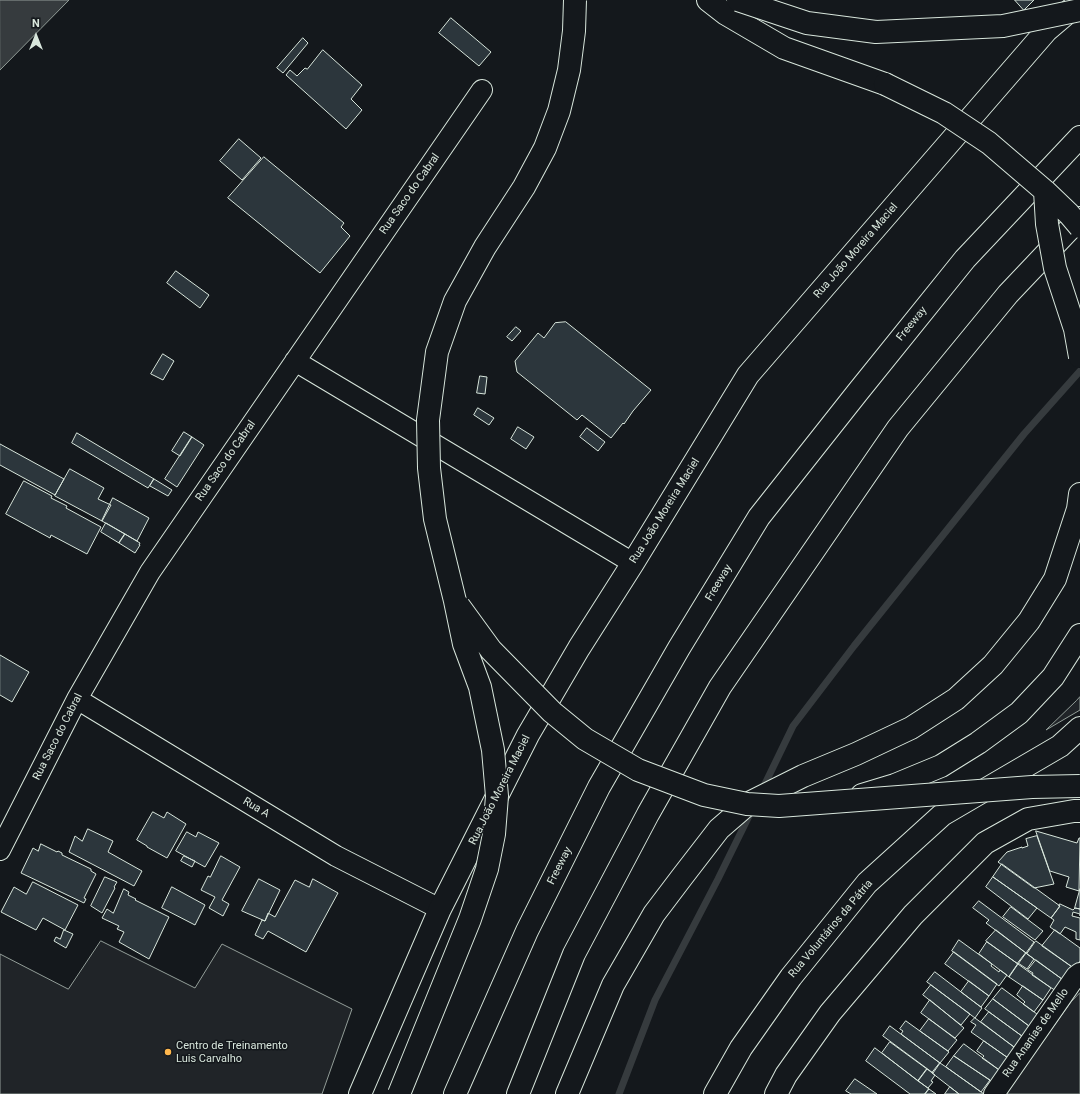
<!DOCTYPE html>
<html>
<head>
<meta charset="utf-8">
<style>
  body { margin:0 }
  #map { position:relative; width:1080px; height:1094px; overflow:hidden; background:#14181c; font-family:Roboto,sans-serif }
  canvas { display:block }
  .north { position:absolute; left:16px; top:16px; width:40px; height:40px; -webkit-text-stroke:3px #14181c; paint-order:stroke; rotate:0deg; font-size:11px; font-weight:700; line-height:16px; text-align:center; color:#d8e6dc }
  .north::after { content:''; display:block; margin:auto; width:14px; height:18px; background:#d8e6dc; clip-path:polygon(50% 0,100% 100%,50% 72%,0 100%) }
</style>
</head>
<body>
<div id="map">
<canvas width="1080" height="1094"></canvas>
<div class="north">N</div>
</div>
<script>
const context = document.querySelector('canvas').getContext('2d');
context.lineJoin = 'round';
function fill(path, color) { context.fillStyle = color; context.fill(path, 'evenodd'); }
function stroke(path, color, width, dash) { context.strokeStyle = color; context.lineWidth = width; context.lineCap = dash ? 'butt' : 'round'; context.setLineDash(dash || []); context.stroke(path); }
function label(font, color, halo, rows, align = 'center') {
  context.font = font + ' Roboto,sans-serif'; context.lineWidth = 3; context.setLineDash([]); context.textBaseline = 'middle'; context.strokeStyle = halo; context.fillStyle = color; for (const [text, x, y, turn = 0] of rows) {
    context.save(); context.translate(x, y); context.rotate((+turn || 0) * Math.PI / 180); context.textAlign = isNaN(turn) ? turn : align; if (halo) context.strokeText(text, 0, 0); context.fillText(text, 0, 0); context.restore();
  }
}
const green = new Path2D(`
  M1080,697V710L1046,730L1076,701Z
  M101,941L195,988L222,944L352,1009L322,1094H0V954L68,989Z
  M1080,993V1094H1005L1071,1002Z`);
fill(green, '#202428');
stroke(green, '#939e99', 1);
const water = new Path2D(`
  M0,0H69L0,70Z`);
fill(water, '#363b3e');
stroke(water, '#939e99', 1);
stroke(new Path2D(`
  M762,790L793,726L854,646L1024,434L1080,371
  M619,1094L655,1000L718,879L751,812`), '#363b3e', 7);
const building = new Path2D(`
  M1015,0H1034L1024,10Z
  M451,18L491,52L479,66L439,33Z
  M303,38L308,43L283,73L277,68Z
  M323,50L362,85L351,99L362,110L346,129L286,75L290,70L297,76L305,68L307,69Z
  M239,139L261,158L242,180L220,161Z
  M264,157L344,223L341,227L350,236L320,273L228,198Z
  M176,271L209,295L200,308L167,283Z
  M566,322L651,390L633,411L624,424L623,423L611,438L582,415L577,420L517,372L515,361L538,333L544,338L555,323Z
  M516,327L521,331L512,341L507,337Z
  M163,354L174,361L163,380L151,374Z
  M480,376L487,377L485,394L477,393Z
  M478,408L494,418L489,425L474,415Z
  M518,427L534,437L526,449L511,439Z
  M587,428L605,442L598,451L580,437Z
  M184,432L192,437L180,456L172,451Z
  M77,433L154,479L148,488L72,443Z
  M192,437L204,445L177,487L165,479Z
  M0,444L64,479L55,495L0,465Z
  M70,469L104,488L98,499L111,505L102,521L55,496Z
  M154,479L172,490L168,496L150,486Z
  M24,481L52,496L51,498L67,506L66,508L101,527L87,554L51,535L50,538L6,514Z
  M113,498L149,518L137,541L102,521Z
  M106,523L125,534L119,543L101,532Z
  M125,534L140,543L139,545H140L135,553L119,543Z
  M0,655L29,672L12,702L0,695Z
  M153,812L164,818L167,812L186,824L167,858L147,847V846L137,840Z
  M88,829L113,841L108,852L142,871L134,886L69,852L75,836L82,841Z
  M1036,831L1077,843L1079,838H1080L1079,891L1066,887L1069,877L1050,871Z
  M187,832L196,837L198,832L219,843L205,867L176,851Z
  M1037,836L1054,884L1034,888L998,862L1007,852L1022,847V848L1028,846L1026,839Z
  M41,844L57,852L58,851L62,853V855L91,869V871L96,874L84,898L86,899L84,903L21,873L33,848L38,851Z
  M184,856L195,861L192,867L181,861Z
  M221,856L240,867L222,900L229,904L223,916L209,908L215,897L201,890L208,876L210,877Z
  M1002,864L1060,906L1051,918L993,877Z
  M105,877L117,882L114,887L115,888L102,913L91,906Z
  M993,877L1037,908L1028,919L986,887Z
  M259,879L280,890L265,921L242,911Z
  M313,879L338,893L306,952L268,931L263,939L255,935L262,920L265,921L268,913L275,917L295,880L309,887Z
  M33,882L78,905L65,930L43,918L36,930L1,912L14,887L26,894Z
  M172,887L205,905L195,925L162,908Z
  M124,889L129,892L128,895L136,899L135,900L169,917L149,959L119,942L124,932L117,929L119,926L102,918L107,909L113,913Z
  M1080,889V909L1075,908Z
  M979,901L1034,942L1026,953L986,923L989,920L973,908Z
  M1060,904L1073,910L1075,908L1080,909V916V914L1073,912L1072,916L1080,918V940L1076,939V932L1065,927L1060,934L1050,927L1054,920L1051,918L1060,906H1059Z
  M1011,907L1043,931L1035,940L1003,917Z
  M64,930L73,934L66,948L54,941L56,937L60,939Z
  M996,930L1026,953L1018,964L986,941Z
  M1055,930L1080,948V961L1075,969L1042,946Z
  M959,940L992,964L991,966L999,972L1000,970L1007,975L999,986L952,951Z
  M1036,941L1075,969L1066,982L1027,954Z
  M987,942L1018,964L1009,977L979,954Z
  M954,952L997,984L989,996L945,964Z
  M1026,953L1034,959L1027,969L1018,963Z
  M1036,960L1066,982L1056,991L1032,975L1033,973L1028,970Z
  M1018,964L1051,988L1043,1000L1009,977Z
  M935,972L982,1008L975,1018L927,982Z
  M969,981L989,996L981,1007L961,992Z
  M931,985L970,1014L961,1025L923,995Z
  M1023,986L1043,1000L1034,1012L1023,1004L1025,1002L1017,995Z
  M1002,988L1041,1017L1033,1029L993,999Z
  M993,999L1033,1029L1026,1039L985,1009Z
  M930,1000L964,1028L955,1038L921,1013Z
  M989,1012L1026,1039L1018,1050L981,1022Z
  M975,1018L1018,1050L1011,1060L971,1032L976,1025L971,1022Z
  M929,1019L957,1040L948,1051L920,1031Z
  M906,1021L949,1052L940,1063L901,1034L903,1031L900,1029Z
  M890,1026L940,1063L933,1073L883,1036Z
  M984,1041L1011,1060L1002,1072L982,1058L984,1056L977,1051Z
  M890,1042L927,1069L918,1081L882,1053Z
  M964,1044L1002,1072L994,1083L954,1056Z
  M875,1048L929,1089L925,1094H910L866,1061Z
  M954,1056L990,1080L981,1092L946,1067Z
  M940,1063L946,1067L984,1094H959L932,1073Z
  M927,1069L935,1075L931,1081L933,1082L928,1088L918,1081Z
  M855,1079L877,1094H851L846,1091Z
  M950,1087L959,1094H945Z
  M929,1089L936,1094H925Z`);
fill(building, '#2c363c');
stroke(building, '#d8e6dc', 1);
const street = new Path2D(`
  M295,361L633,563
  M77,699L336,856L440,909
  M0,850L77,699L150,572L482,90
  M994,1094L1076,976L1080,973`);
const secondary = new Path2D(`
  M360,1094L440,909L528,735L579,648L633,563L748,375L1047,30L1073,8
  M715,1094L741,1048L791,977L867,883L942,815L1060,746L1080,728
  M776,1094L786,1075L830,1013L913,915L985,843L1028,819L1074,811H1080`);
const highway = new Path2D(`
  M708,0L726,14L784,48L885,84
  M862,795L895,785L941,766L978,743L1019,713L1053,677L1080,635
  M455,1094L527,931L599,787L679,648L759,517L857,393L965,259L1080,137
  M518,1094L574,954L648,814L720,687L898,428L1008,294L1080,218
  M567,1094L613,985L654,914L682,877L719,829L749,803L803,776L856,754L911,728L956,699L993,665L1029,621L1055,579L1078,509L1080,494`);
stroke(street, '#d8e6dc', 22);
stroke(secondary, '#d8e6dc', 24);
stroke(highway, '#d8e6dc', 24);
stroke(street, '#14181c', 20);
stroke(secondary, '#14181c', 22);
stroke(highway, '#14181c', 22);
const highwayBridge = new Path2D(`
  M738,0L807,23L876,32L1003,26L1080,10
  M885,84L944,113L989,143L1045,191L1069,214L1080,227
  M1045,191L1047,224L1055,268L1075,329L1080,357
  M459,606L491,650L552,712L585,739L638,770L704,795L747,804L779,806L1032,787L1080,786
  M399,1094L470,919L487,869L494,834L497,796L493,750L480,687L464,644L455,601L435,519L429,468L428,420L437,352L455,301L485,247L524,187L545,148L559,111L569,70L574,31L575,0`);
stroke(highwayBridge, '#d8e6dc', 24, []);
stroke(highwayBridge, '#14181c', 22);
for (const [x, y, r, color] of [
  [168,1052,4,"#ffb74d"]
]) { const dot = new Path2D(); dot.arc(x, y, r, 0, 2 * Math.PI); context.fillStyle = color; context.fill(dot); stroke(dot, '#14181c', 1.5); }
label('11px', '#d8e6dc', '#14181c', [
  ["Rua Saco do Cabral",410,194,-55],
  ["Rua João Moreira Maciel",856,251,-49],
  ["Freeway",912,324,-51],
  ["Rua Saco do Cabral",226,461,-55],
  ["Rua João Moreira Maciel",665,511,-58],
  ["Freeway",719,583,-59],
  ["Rua Saco do Cabral",58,737,-63],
  ["Rua João Moreira Maciel",500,790,-63],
  ["Rua A",256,808,31],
  ["Freeway",560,866,-63],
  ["Rua Voluntários da Pátria",831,929,-50],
  ["Rua Ananias de Mello",1036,1033,-55]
]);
label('11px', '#d8e6dc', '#14181c', [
  ["Centro de Treinamento",176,1046],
  ["Luis Carvalho",176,1059]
], 'left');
</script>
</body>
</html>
